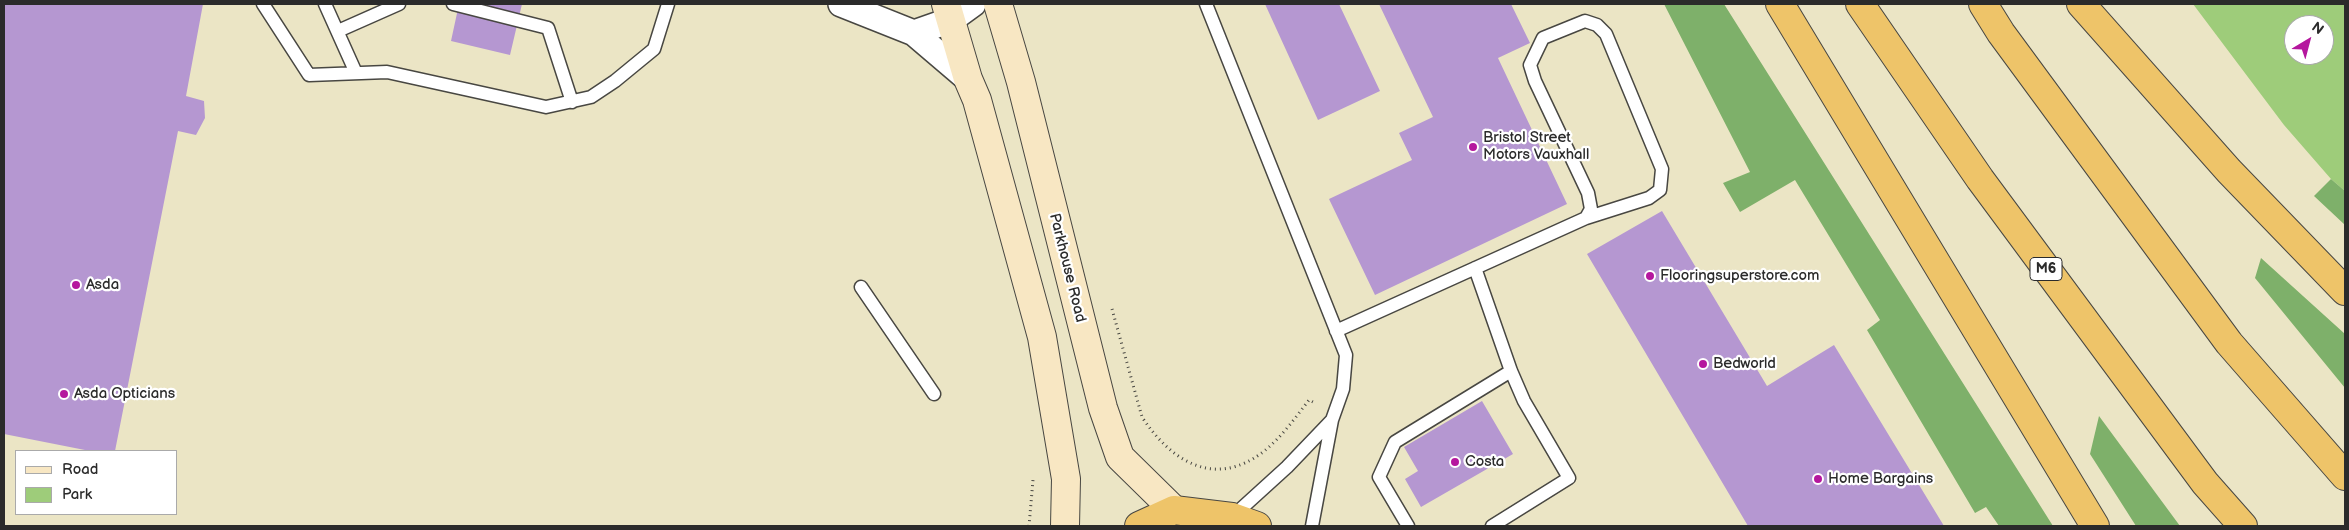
<!DOCTYPE html>
<html>
<head>
<meta charset="utf-8">
<style>
  body { margin:0 }
  #map { position:relative; width:2349px; height:530px; overflow:hidden; background:#ebe5c5; font-family:"Balsamiq Sans",sans-serif }
  canvas { display:block }
  .frame { position:absolute; inset:0; border:5px solid #2b2b2b; pointer-events:none }
  .legend { position:absolute; left:15px; top:450px; width:162px; height:65px; box-sizing:border-box; background:#fff; border:1px solid #aaa; margin:0; padding:6px 9px; list-style:none; font-size:15px; color:#2b2b2b }
  .legend li { display:flex; align-items:center; gap:10px; height:25px }
  .legend b { width:25px; border:1px solid #aaa }
  .north { position:absolute; left:2284px; top:15px; width:50px; height:50px; box-sizing:border-box; background:#fff; border:1px solid #aaa; border-radius:50%; rotate:37deg; font-size:14px; font-weight:700; line-height:20px; text-align:center; color:#2b2b2b }
  .north::after { content:''; display:block; margin:auto; width:18px; height:22px; background:#b5179e; clip-path:polygon(50% 0,100% 100%,50% 72%,0 100%) }
</style>
</head>
<body>
<div id="map">
<canvas width="2349" height="530"></canvas>
<div class="frame"></div>
<ul class="legend">
<li><b style="height:6px;background:#f8e7c3"></b>Road</li>
<li><b style="height:14px;background:#9ecc7a"></b>Park</li>
</ul>
<div class="north">N</div>
</div>
<script>
const context = document.querySelector('canvas').getContext('2d');
context.lineJoin = 'round';
function fill(path, color) { context.fillStyle = color; context.fill(path, 'evenodd'); }
function stroke(path, color, width, dash) { context.strokeStyle = color; context.lineWidth = width; context.lineCap = dash ? 'butt' : 'round'; context.setLineDash(dash || []); context.stroke(path); }
function label(font, color, halo, rows, align = 'center') {
  context.font = font + ' "Balsamiq Sans",sans-serif'; context.lineWidth = 4.5; context.setLineDash([]); context.textBaseline = 'middle'; context.strokeStyle = halo; context.fillStyle = color; for (const [text, x, y, turn = 0] of rows) {
    context.save(); context.translate(x, y); context.rotate((+turn || 0) * Math.PI / 180); context.textAlign = isNaN(turn) ? turn : align; if (halo) context.strokeText(text, 0, 0); context.fillText(text, 0, 0); context.restore();
  }
}
fill(new Path2D(`
  M2193,4H2345V191L2331,179L2284,125ZM2294,25H2324V55H2294Z`), '#9ecc7a');
fill(new Path2D(`
  M1664,4H1724L2053,526H1999L1986,507L1975,513L1867,330L1880,320L1795,180L1740,212L1723,183L1750,172Z
  M2331,179L2345,191V225L2314,196Z
  M2261,258L2345,334V388L2255,278Z
  M2099,416L2180,526H2136L2090,454Z`), '#7eb06a');
fill(new Path2D(`
  M4,4H203L186,96L204,101L205,118L196,135L178,131L115,451H90L4,434Z
  M459,4H522L510,55L451,41Z
  M1265,4H1339L1380,91L1318,120Z
  M1379,4H1511L1530,43L1498,58L1567,204L1375,295L1329,199L1412,160L1399,133L1433,117Z
  M1662,211L1767,386L1834,345L1944,526H1748L1587,254Z
  M1482,401L1513,454L1421,507L1405,479L1418,471L1404,447Z`), '#b597d1');
const lane = new Path2D(`
  M263,4L309,75L387,72L546,107L591,97L615,81L654,49L668,4
  M325,4L356,73
  M453,4L548,28L572,102
  M1206,4L1346,355L1343,389L1332,420L1287,467L1232,517
  M338,31L399,4
  M1475,268L1511,371L1524,401L1569,478L1492,526
  M861,287L934,394
  M1336,331L1586,218L1649,198L1660,190L1662,169L1606,34L1597,25L1585,21L1543,38L1530,65L1535,81L1588,193L1591,209L1586,218
  M1312,526L1332,420
  M1408,526L1379,477L1395,442L1511,371`);
const street = new Path2D(`
  M841,4L914,33L968,79
  M914,33L951,20L973,4`);
const secondary = new Path2D(`
  M946,4L968,79L977,100L1042,337L1066,479L1065,526
  M998,4L1021,82L1103,408L1120,457L1174,510`);
const highway = new Path2D(`
  M1780,4L2095,526
  M1860,4L1980,179L2205,483L2243,526
  M1983,4L2001,33L2229,343L2345,476
  M2081,4L2229,171L2345,291
  M1139,526L1174,510L1232,517L1257,526`);
stroke(lane, '#484742', 15);
stroke(street, '#484742', 28);
stroke(secondary, '#484742', 30);
stroke(highway, '#484742', 30);
stroke(new Path2D(`
  M1112,309L1142,417C1171,461 1214,489 1263,452C1281,438 1295,418 1309,400L1315,403
  M1029,526L1033,480`), '#484742', 3, [1, 4]);
stroke(lane, '#fff', 12);
stroke(street, '#fff', 25);
stroke(secondary, '#f8e7c3', 28);
stroke(highway, '#eec469', 28);
for (const [x, y, r, color] of [
  [1473,147,5,"#b5179e"],
  [1650,276,5,"#b5179e"],
  [76,285,5,"#b5179e"],
  [1703,364,5,"#b5179e"],
  [64,394,5,"#b5179e"],
  [1455,462,5,"#b5179e"],
  [1818,479,5,"#b5179e"]
]) { const dot = new Path2D(); dot.arc(x, y, r, 0, 2 * Math.PI); context.fillStyle = color; context.fill(dot); stroke(dot, '#fff', 2); }
for (const [x, y, w] of [
  [2046,269,32]
]) { const box = new Path2D(); box.roundRect(x - w / 2, y - 11.5, w, 23, 4); context.fillStyle = '#fff'; context.fill(box); stroke(box, '#2b2b2b', 1); }
label('bold 14px', '#2b2b2b', null, [
  ["M6",2046,269]
]);
label('15px', '#2b2b2b', '#fff', [
  ["Bristol Street",1483,138],
  ["Motors Vauxhall",1483,155],
  ["Flooringsuperstore.com",1660,276],
  ["Asda",86,285],
  ["Bedworld",1713,364],
  ["Asda Opticians",74,394],
  ["Costa",1465,462],
  ["Home Bargains",1828,479]
], 'left');
label('15px', '#2b2b2b', '#fff', [
  ["Parkhouse Road",1067,268,76]
]);
</script>
</body>
</html>
